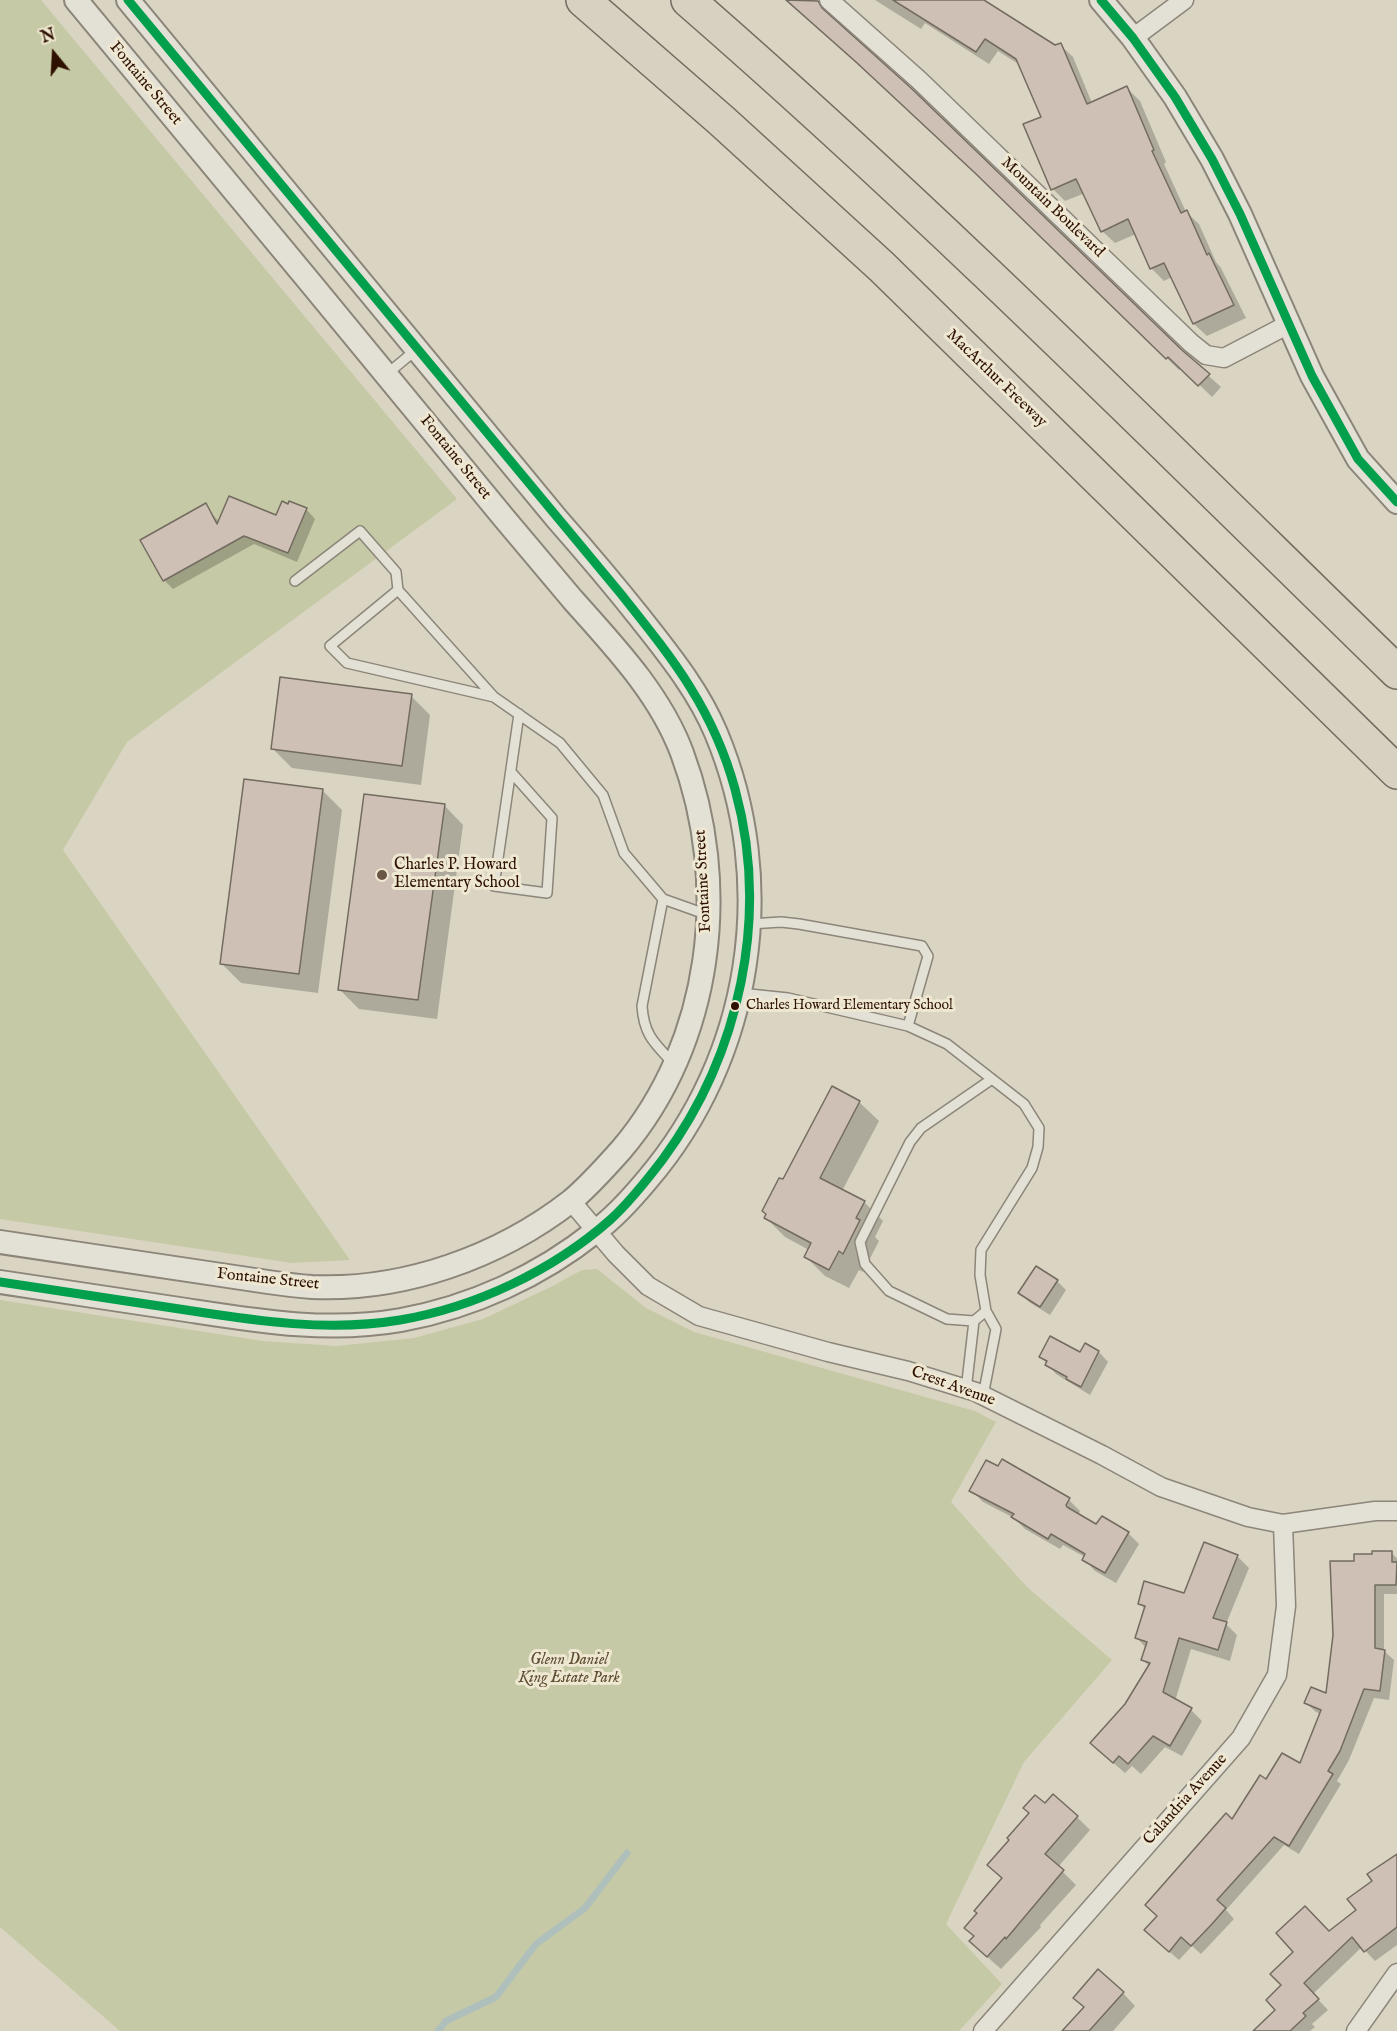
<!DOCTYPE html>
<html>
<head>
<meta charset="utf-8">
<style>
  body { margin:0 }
  #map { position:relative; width:1397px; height:2031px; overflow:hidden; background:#dad5c2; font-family:"IM FELL English",serif }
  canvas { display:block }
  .north { position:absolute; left:24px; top:24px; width:60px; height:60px; -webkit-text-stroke:4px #eee7d1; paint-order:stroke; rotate:342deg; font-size:16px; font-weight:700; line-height:24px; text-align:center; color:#2e1100 }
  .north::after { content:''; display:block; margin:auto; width:21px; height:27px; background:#2e1100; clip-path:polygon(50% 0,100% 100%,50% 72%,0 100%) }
</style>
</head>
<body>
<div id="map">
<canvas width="1397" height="2031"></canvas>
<div class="north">N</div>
</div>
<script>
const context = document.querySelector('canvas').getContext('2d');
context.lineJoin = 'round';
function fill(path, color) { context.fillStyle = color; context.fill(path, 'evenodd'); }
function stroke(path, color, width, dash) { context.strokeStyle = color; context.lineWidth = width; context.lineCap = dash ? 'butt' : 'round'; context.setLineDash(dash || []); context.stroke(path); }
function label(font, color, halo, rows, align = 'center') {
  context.font = font + ' "IM FELL English",serif'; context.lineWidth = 6; context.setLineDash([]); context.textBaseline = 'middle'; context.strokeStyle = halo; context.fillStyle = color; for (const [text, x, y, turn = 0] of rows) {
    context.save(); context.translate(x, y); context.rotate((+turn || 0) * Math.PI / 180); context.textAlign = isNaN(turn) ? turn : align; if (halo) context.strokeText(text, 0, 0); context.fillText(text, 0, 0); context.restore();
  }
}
fill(new Path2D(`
  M0,0H41L457,499L127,742L63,850L350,1260L292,1263L0,1219Z
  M597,1269L646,1308L694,1332L975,1411L996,1422L951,1502L1027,1587L1112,1660L1024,1762L946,1924L1002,1984L959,2031H120L0,1927V1300L263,1341L336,1346L414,1338L483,1319L553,1286L574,1274L583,1270Z`), '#c6c9a5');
fill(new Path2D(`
  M785,0H814L817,2L1182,352L1221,387L1212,397L1182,368L1179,370L917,117Z
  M875,0H980L1055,47L1060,45L1073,57L1092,103L1127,88L1140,101L1166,162L1164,164L1186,212L1199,224L1216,262L1221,268L1246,318L1207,336L1194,324L1172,277L1164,281L1151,268L1136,234L1115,243L1102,231L1085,193L1065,201L1053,189L1043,118L1020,65L998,51L989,64L925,23L921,29Z
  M205,505L219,522L277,517L306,509L315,519L297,562L254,544L173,589L164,580Z
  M411,696L430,715L421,785L292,768L272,748Z
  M322,790L342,810L318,993L241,983L221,963Z
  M444,805L463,825L437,1019L359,1009L339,989Z
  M859,1102L879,1121L842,1191L864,1202L883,1221L875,1237L879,1241L863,1272L859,1270L849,1288L825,1276L806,1257L809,1250L785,1237L766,1218L783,1181Z
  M1057,1281L1066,1290L1050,1315L1029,1302L1020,1293Z
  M1085,1345L1099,1352L1108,1362L1090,1395L1056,1374L1041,1357L1081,1354Z
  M971,1490L1069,1500L1080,1511L1078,1515L1097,1526L1128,1533L1139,1544L1116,1583L1095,1571L1084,1559L1085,1557L1063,1545L1060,1549L1025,1529L1014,1518L983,1502Z
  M1391,1553L1397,1558V1594H1384V1651L1394,1660L1389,1700L1374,1698L1349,1760L1337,1781L1341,1784L1299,1854L1284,1845L1226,1910L1234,1919L1201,1954L1192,1946L1179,1960L1156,1940L1233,1821L1267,1781L1300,1765L1321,1714L1316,1712L1306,1703L1327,1695L1355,1563Z
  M1237,1556L1249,1568L1226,1624L1237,1635L1230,1661L1191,1649L1175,1701L1191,1710L1202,1721L1182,1756L1165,1747L1141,1774L1132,1766L1125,1773L1104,1755L1126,1705L1149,1666L1143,1660L1146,1648L1137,1638L1146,1610L1139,1603L1185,1595Z
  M1045,1805L1077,1817L1090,1830L1058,1867L1076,1885L1040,1925L1041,1927L1001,1969L984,1954L975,1937L1003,1879L989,1865Z
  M1397,1856V1945L1375,1961L1362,1947L1313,1994L1328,2010L1312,2024L1315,2027L1310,2031H1255L1277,2010L1329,1933L1358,1910L1374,1881Z
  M1123,1993L1135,2006L1113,2031H1064Z`), '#0003');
stroke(new Path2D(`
  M438,2031L446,2021L496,1997L536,1944L585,1908L627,1853`), '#afc0bc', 7);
const building = new Path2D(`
  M786,0L818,1L822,8L911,88L1183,351L1210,374L1198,386L1168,357L1166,359L975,173L856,62Z
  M893,0H984L1055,45L1061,43L1087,104L1127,86L1154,150L1152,151L1181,213L1187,210L1207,255L1209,253L1234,305L1193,324L1164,263L1150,269L1128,219L1101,232L1076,179L1051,190L1023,124L1041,117L1016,59L985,39L976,52Z
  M229,496L276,515L282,501L288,504L289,501L307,508L288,553L244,536L163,581L140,540L206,503L217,524Z
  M280,677L412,694L402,766L271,749Z
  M244,779L323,789L299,974L220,964Z
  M364,794L445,804L418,1000L338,990Z
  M832,1086L860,1101L820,1178L865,1201L856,1218L860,1220L843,1254L839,1251L829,1270L804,1257L811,1243L764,1218L766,1214L762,1211L779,1178L783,1179Z
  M1036,1266L1058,1280L1040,1307L1018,1293Z
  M1050,1336L1080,1352L1085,1343L1099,1351L1081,1387L1066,1379L1067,1377L1045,1365L1047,1361L1039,1357Z
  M1002,1459L1070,1498L1066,1505L1067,1507L1096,1524L1102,1516L1129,1532L1105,1573L1082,1560L1085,1554L1051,1534L1048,1539L1011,1517L1014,1514L969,1491L986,1460L998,1466Z
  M1204,1542L1238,1555L1213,1618L1227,1622L1218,1650L1179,1638L1163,1692L1192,1708L1170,1746L1153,1736L1128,1764L1119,1756L1113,1763L1090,1743L1125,1704L1150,1663L1141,1660L1147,1642L1135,1638L1145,1606L1138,1604L1144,1581L1184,1593Z
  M1372,1551H1392V1562H1397L1396,1585H1375V1648L1385,1650L1380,1691L1364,1689L1340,1751L1328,1771L1333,1774L1289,1846L1274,1837L1217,1900L1226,1908L1212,1924L1191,1946L1181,1937L1169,1952L1144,1930L1157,1916L1145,1905L1226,1813L1232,1819L1260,1775L1266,1779L1282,1753L1300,1763L1321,1710L1304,1703L1311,1687L1326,1693L1333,1635L1330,1561H1354V1554H1372Z
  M1053,1794L1078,1816L1045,1854L1064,1870L1006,1939L1005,1937L987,1957L969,1941L974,1936L964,1928L977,1913L974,1911L1002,1878L987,1865L1009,1840L1007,1838L1029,1813L1023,1808L1035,1795L1045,1803Z
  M1397,1854V1927L1364,1952L1352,1937L1304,1983L1319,1999L1303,2013L1306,2016L1290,2031H1253L1275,2010L1266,2000L1281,1985L1270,1974L1293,1952L1276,1933L1305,1906L1329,1931L1356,1910L1347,1899L1372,1881L1367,1874Z
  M1098,1969L1124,1992L1089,2031H1062L1084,2007L1073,1998Z`);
fill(building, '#cec0b4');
stroke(building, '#736b60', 1.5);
const service = new Path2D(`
  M387,374L417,349
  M295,581L360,531L396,572L398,590L494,697L560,743L603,795L624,853L663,899L708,915
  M398,590L330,646L347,663L494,697
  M511,772L552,818L547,893L494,886L519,714
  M663,899L642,1006C644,1035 654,1043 673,1063
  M750,924L781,922L799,924L922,946L928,956L908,1026
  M740,993L788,998L908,1026L947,1044L1024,1104L1039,1128L1038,1147L1032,1168L981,1250L980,1275L986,1311L996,1329L983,1396
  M974,1321L947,1319L889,1291L865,1264L860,1242L910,1142L921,1128L992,1079
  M966,1390L974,1321L986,1311`);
const minor = new Path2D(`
  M829,0L919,80L1191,343L1206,355L1224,358L1289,324
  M1133,38L1184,0
  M571,1201L616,1254L648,1286L699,1316L828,1352L908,1371L976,1392L1102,1455L1161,1487L1248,1517L1283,1524L1375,1511H1397
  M983,2031L1241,1738L1277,1675L1286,1606L1283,1524
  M1356,2031L1397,1973`);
const tertiary = new Path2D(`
  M1101,0L1133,38L1175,97L1212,159L1240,214L1312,376L1358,459L1397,502
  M0,1242L268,1282C282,1284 297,1286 312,1287C404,1291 499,1257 571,1201C589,1186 605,1168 621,1150C713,1042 731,884 682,753C660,694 614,646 573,600C550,573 527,545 504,518C362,345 219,172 76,0
  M0,1282C62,1291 124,1301 186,1310C258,1321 328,1333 401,1320C472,1307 540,1276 596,1231C615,1217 632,1198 647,1180C752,1057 779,883 716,733C698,690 669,655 641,619C614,585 586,552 557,519L128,0`);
const motorway = new Path2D(`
  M583,0L722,121L882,267L1397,772
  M688,0C934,214 1164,445 1397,672`);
stroke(service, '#8c8579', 12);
stroke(minor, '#8c8579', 21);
stroke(tertiary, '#8c8579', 26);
stroke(motorway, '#736b60', 36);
stroke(service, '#e3e0d6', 9);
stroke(minor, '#e3e0d6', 18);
stroke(tertiary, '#e3e0d6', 22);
stroke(motorway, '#d7d1c2', 33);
stroke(new Path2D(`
  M1101,0L1133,38L1175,97L1212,159L1240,214L1312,376L1358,459L1397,502
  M0,1282C62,1291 124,1301 186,1310C257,1321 329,1332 400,1320C476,1307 552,1271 610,1220C630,1202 647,1180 663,1159C740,1054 770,916 735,789C713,708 672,658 621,594L128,0`), '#029f4d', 9);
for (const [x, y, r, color] of [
  [382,875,6,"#6a5644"],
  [735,1006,5,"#2e1100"]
]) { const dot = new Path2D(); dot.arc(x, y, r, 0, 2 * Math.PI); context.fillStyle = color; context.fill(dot); stroke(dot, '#eee7d1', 2); }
label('14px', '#2e1100', '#eee7d1', [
  ["Charles Howard Elementary School",746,1006]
], 'left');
label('16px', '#2e1100', '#eee7d1', [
  ["Fontaine Street",145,84,50],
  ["Mountain Boulevard",1052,208,44],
  ["MacArthur Freeway",996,379,44],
  ["Fontaine Street",455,458,51],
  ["Fontaine Street",704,881,-93],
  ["Fontaine Street",268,1280,6],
  ["Crest Avenue",953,1387,20],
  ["Calandria Avenue",1186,1800,-48]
]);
label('16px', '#2e1100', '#eee7d1', [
  ["Charles P. Howard",394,866],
  ["Elementary School",394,884]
], 'left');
label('italic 16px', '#5e4e32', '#eee7d1', [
  ["Glenn Daniel",569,1661],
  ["King Estate Park",569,1679]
]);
</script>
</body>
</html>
